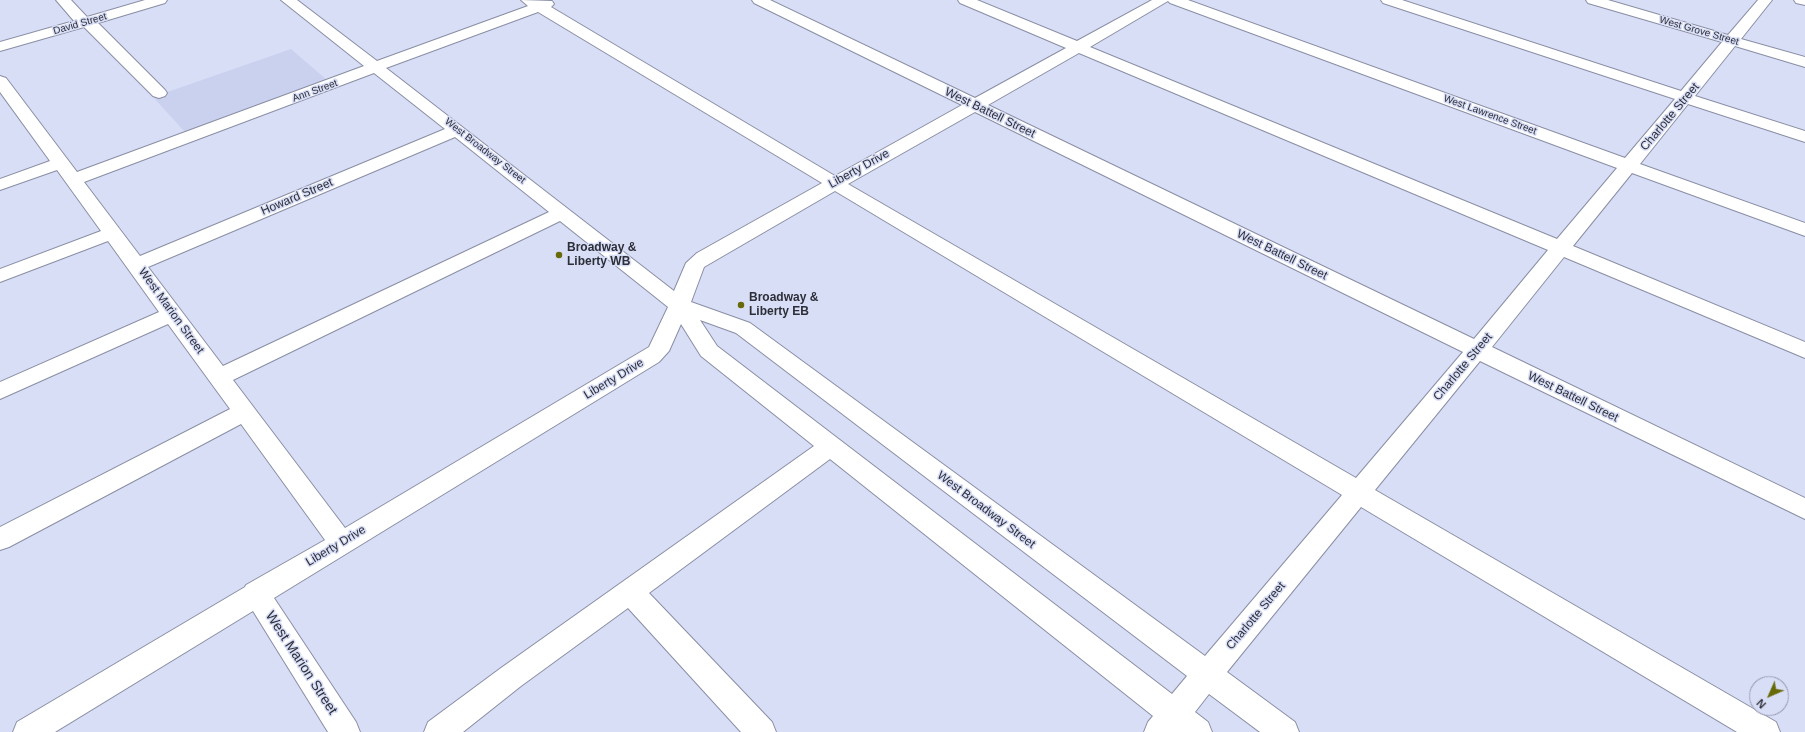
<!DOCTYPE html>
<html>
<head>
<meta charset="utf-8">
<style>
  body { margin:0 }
  #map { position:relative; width:1805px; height:732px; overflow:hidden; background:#d9def7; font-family:Helvetica,sans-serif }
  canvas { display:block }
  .north { position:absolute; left:1749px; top:676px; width:40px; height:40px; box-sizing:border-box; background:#d9def7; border:1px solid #9498ab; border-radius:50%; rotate:225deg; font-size:11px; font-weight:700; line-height:16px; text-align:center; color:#2d2f38 }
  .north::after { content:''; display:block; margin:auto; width:14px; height:18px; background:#686a09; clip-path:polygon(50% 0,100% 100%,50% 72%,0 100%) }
</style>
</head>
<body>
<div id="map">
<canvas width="1805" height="732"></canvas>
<div class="north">N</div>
</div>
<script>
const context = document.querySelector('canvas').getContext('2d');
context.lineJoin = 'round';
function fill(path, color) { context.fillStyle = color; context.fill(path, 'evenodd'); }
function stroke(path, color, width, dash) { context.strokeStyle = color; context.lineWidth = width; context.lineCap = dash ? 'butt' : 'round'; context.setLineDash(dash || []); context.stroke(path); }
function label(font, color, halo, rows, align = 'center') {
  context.font = font + ' Helvetica,sans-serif'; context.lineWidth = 3; context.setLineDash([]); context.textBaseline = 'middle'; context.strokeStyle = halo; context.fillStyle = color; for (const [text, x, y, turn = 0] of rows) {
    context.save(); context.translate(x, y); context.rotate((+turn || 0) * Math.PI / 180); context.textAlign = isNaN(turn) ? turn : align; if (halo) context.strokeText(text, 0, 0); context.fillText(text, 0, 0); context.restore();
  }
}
fill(new Path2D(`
  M291,49L327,80L185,132L153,97Z`), '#cad1ef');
const minor = new Path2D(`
  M56,0H71L87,17L145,0H167L165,3L98,23L165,90L167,93L165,96L159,98L153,96L84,27L0,51V42L74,21Z
  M281,0H297L377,61L528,6L521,0L552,1L554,4L551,7L835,176L962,105L754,3L752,0H770L975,98L1066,48L960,3L958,0H977L1077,41L1152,0H1188L1625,158L1675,99L1383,3L1381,0H1402L1681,91L1722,42L1588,3L1586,0H1608L1728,35L1758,0H1772L1741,39L1805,57V67L1735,46L1695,96L1805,131V142L1688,104L1640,164L1805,223V236L1632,173L1573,246L1805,342V358L1564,257L1492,347L1805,498V519L1480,361L1375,490L1776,722L1780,732H1737L1361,507L1227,672L1295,722L1299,732H1260L1209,694L1195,712L1208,722L1212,732H1144L1148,722L1153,716L830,459L649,593L772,722L776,732H741L628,608L521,686L463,732H424L428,722L501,668L814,446L701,356L681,324L669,351L659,362L274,598L356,722L360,732H328L253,611L55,732H13L17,722L245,587L246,585L325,540L241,424L9,547L0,550V527L230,409L168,324L0,399V382L159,312L108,241L0,282V269L101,231L57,170L0,190V179L50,161L0,92V76L6,78L77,172L364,66ZM1168,1L1170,3L1617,168L1557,239L1090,47ZM538,12L822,183L697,253L686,263L674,291L386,68ZM1079,53L1548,250L1474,339L988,105ZM374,73L445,129L140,256L84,182ZM975,112L1463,352L1356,478L848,184ZM455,137L549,212L223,366L148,267ZM835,191L1342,495L1205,656L750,323L691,302L704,267ZM560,221L668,307L649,347L345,528L233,380ZM700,320L736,333L1187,676L1172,694L717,346Z
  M1794,0H1805V5L1796,3Z`);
stroke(minor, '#898ea4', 2);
fill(minor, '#fff');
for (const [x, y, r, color] of [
  [559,255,4,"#686a09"],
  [741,305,4,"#686a09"]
]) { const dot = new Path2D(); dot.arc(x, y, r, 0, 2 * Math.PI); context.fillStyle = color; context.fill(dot); stroke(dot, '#d9def7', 1.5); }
label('10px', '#2d2f38', '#d9def7', [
  ["David Street",80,24,-16],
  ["West Grove Street",1699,31,16],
  ["Ann Street",315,91,-20],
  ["West Lawrence Street",1490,115,20],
  ["West Broadway Street",485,151,38]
]);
label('12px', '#2d2f38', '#d9def7', [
  ["West Battell Street",990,113,26],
  ["Charlotte Street",1670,117,-50],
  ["Liberty Drive",859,169,-29],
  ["Howard Street",297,197,-23],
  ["West Battell Street",1282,255,26],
  ["West Marion Street",171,311,54],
  ["Charlotte Street",1463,367,-50],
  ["Liberty Drive",614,379,-31],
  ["West Battell Street",1573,397,26],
  ["West Broadway Street",986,510,37],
  ["Liberty Drive",336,546,-31],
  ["Charlotte Street",1256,616,-50]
]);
label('bold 12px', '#2d2f38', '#d9def7', [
  ["Broadway &",567,248],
  ["Liberty WB",567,262],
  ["Broadway &",749,298],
  ["Liberty EB",749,312]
], 'left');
label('14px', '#2d2f38', '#d9def7', [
  ["West Marion Street",301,663,57]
]);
</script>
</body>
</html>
